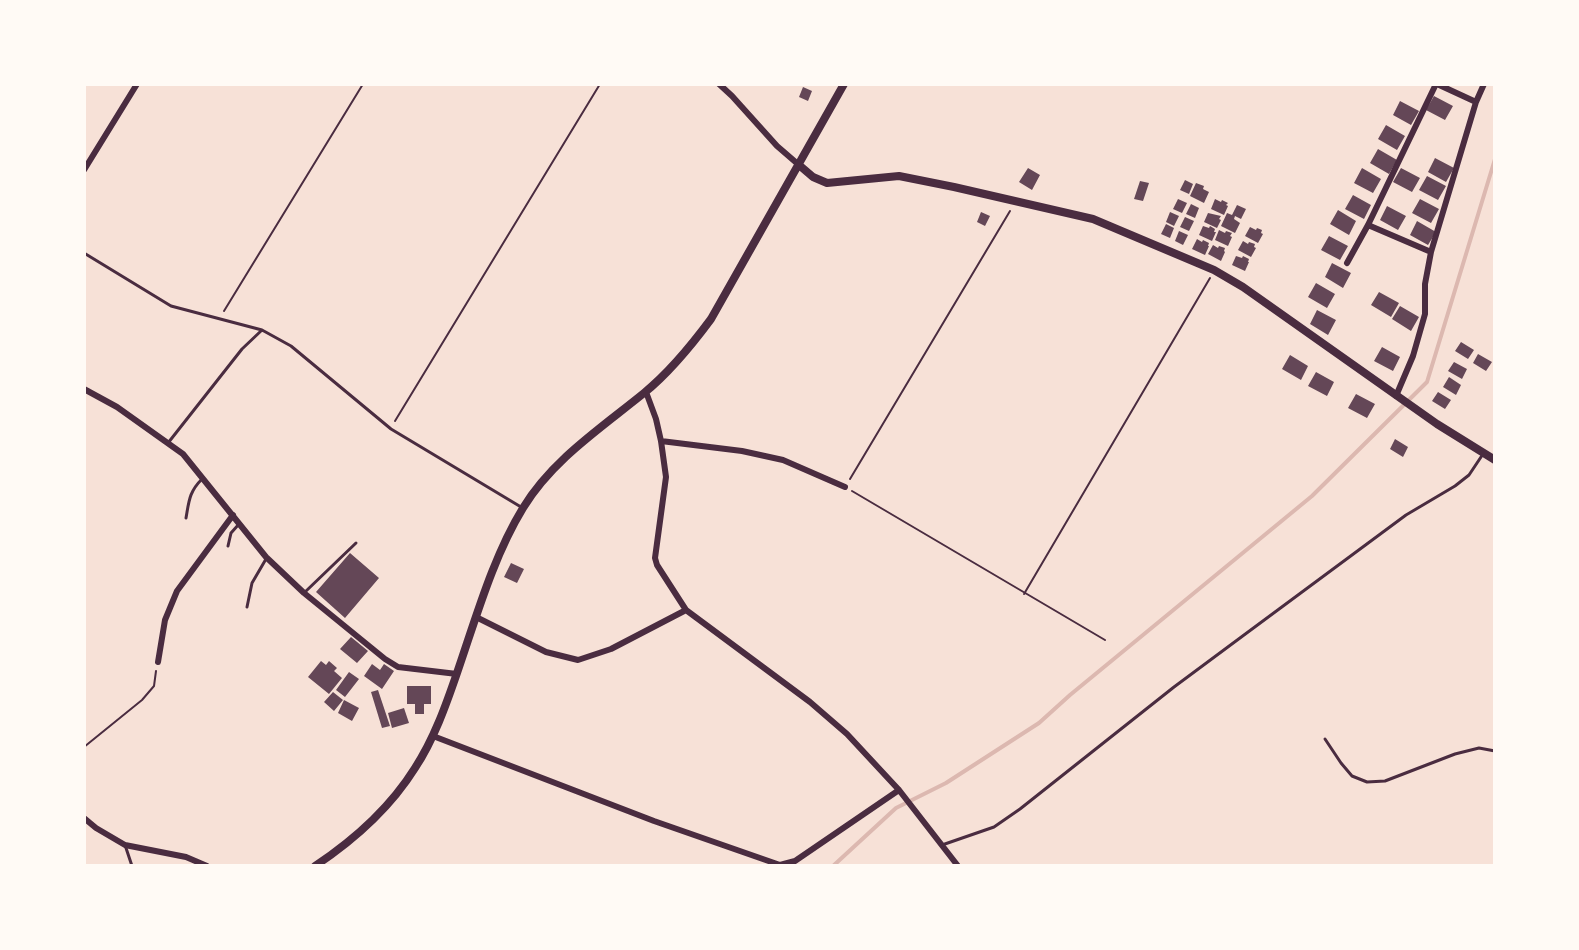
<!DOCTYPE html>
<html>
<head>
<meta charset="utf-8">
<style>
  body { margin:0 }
  #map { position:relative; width:1579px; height:950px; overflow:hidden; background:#f7e1d7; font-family:"Exo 2",sans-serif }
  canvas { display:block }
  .frame { position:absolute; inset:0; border:86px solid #fffaf5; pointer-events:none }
</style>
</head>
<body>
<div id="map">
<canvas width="1579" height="950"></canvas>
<div class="frame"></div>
</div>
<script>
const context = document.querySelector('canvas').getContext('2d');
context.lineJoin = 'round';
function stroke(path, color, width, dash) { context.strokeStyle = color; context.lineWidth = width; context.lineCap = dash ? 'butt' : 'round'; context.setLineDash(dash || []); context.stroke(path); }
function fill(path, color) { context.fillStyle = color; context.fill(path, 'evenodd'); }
stroke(new Path2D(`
  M833,866L896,808L946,783L1039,723L1070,695L1312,496L1427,382L1495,159`), '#dcb8b0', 4);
fill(new Path2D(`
  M803,87L812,91L808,101L799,97Z
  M1434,96L1453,106L1445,120L1426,110Z
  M1400,101L1419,111L1411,125L1393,115Z
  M1386,125L1405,136L1397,150L1378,139Z
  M1378,149L1397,160L1389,174L1370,163Z
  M1435,158L1454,168L1446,182L1428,172Z
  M1028,168L1040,175L1032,190L1019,182Z
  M1362,168L1381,179L1373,193L1354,183Z
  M1401,168L1420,178L1412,192L1393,182Z
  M1427,176L1446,186L1438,200L1419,190Z
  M1185,180L1193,184L1189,194L1180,190Z
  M1140,181L1149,183L1143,201L1134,199Z
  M1196,183L1204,186L1203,189L1209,192L1204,203L1190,196Z
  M1353,195L1371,205L1364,219L1345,209Z
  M1178,199L1187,203L1182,213L1173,209Z
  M1215,199L1221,202L1222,200L1228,203L1226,205L1228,206L1224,215L1211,209Z
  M1420,199L1439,209L1431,223L1412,213Z
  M1191,204L1199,208L1195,218L1186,214Z
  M1237,205L1246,209L1241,219L1235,216L1234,219L1240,223L1235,233L1221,226L1227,213L1232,215Z
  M1387,206L1406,216L1398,230L1380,220Z
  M1338,210L1356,221L1349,235L1330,224Z
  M981,212L990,216L985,226L977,222Z
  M1170,212L1179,216L1174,226L1166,222Z
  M1208,213L1221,216L1219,219L1221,220L1217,228L1204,222Z
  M1185,217L1194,221L1189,231L1180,227Z
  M1417,221L1436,232L1428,245L1410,235Z
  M1166,224L1174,228L1170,238L1161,234Z
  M1203,226L1209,228L1210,226L1215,229L1214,232H1216L1212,241L1199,235Z
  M1250,227L1256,230L1257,228L1262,230L1261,233L1263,234L1258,243L1245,236Z
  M1219,230L1225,233L1226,231L1232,233L1230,236L1232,237L1228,246L1215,240Z
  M1179,231L1188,235L1183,245L1175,241Z
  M1329,236L1348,246L1340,260L1321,250Z
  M1197,239L1202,242L1203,240L1209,243L1208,246H1209L1205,255L1192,249Z
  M1243,241L1248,244L1249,242L1255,244L1254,247L1256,248L1251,257L1238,250Z
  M1213,245L1218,248L1219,246L1225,248L1224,251L1225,252L1221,261L1208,254Z
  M1236,256L1242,258L1243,256L1249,259L1248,262H1249L1245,271L1232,265Z
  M1332,263L1351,273L1343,288L1325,277Z
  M1316,283L1335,294L1327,308L1308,297Z
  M1379,292L1399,303L1391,317L1371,305Z
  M1400,306L1419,317L1411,331L1392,319Z
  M1317,310L1336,320L1328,335L1310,324Z
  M1461,342L1474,350L1468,359L1455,351Z
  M1382,347L1400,357L1393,371L1374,361Z
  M1478,354L1492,362L1486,371L1473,363Z
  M1290,355L1308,366L1301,380L1282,369Z
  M1454,362L1467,369L1462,379L1448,371Z
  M1316,372L1334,382L1327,396L1308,386Z
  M1449,377L1461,385L1456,395L1443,387Z
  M1438,392L1451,400L1445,409L1432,401Z
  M1356,394L1375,404L1367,418L1348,408Z
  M1395,439L1408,447L1403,457L1390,449Z
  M350,553L379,578L345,618L316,592Z
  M511,563L524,569L517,583L504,577Z
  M351,637L368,651L357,663L340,649Z
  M321,661L326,665L329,661L337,668L334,671L342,678L329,694L308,677Z
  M372,664L380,670L384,664L394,671L382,689L364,676Z
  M349,672L359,679L345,697L336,690Z
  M407,686H431V704H424V714H415V704H407Z
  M378,690L390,726L382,728L371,692Z
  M333,692L343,700L334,711L324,702Z
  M344,700L359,708L352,721L338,713Z
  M404,708L409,723L392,728L388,713Z`), '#644757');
stroke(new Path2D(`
  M224,311L363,84
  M395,421L600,84
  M850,479L1010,211
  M852,491L1105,640
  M1024,594L1210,278
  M84,747L142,700L154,686L156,671`), '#4a2c40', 2);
stroke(new Path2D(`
  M84,253L171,306L262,330L291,346L391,429L521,507
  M168,443L242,349L262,330
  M186,518C189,501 189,492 202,479
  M228,546L231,533L239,524
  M305,592L356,543
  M247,607L252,583L266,559
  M1325,739L1341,763L1352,776L1367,782L1385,781L1455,754L1479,748L1495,751
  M125,845L132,866
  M942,845L994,827L1020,809L1174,687L1244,635L1406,515L1455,486L1469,475L1483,454`), '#4a2c40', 3);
stroke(new Path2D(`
  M719,84L732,96L777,146L799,165
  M1437,84L1476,102
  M84,170L137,84
  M1368,225L1431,252
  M1347,263L1368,225L1436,84
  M84,389L117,407L183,454L266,557L304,593L385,659L398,667L457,674
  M646,392L656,419L661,441L666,477L655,558L657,565L686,610L810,702L847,734L899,790L958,866
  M1396,396L1413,356L1425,314V284L1431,252L1476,102L1484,84
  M661,441L742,451L783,460L845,487
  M476,617L546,652L578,660L611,649L686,610
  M158,662L165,620L177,591L233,515
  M433,736L654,821L780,865L795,861L899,790
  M84,818L96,828L125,845L186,857L207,866`), '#4a2c40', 6);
stroke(new Path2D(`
  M799,165L813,177L827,183L899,176L954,187L1093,219L1214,270L1243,287L1437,424L1495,460
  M315,866C354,840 390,808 415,768C434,739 446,705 457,673C476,618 493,557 523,508C552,460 601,428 644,393C670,372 691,346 711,319L844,84`), '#4a2c40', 8);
</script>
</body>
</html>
